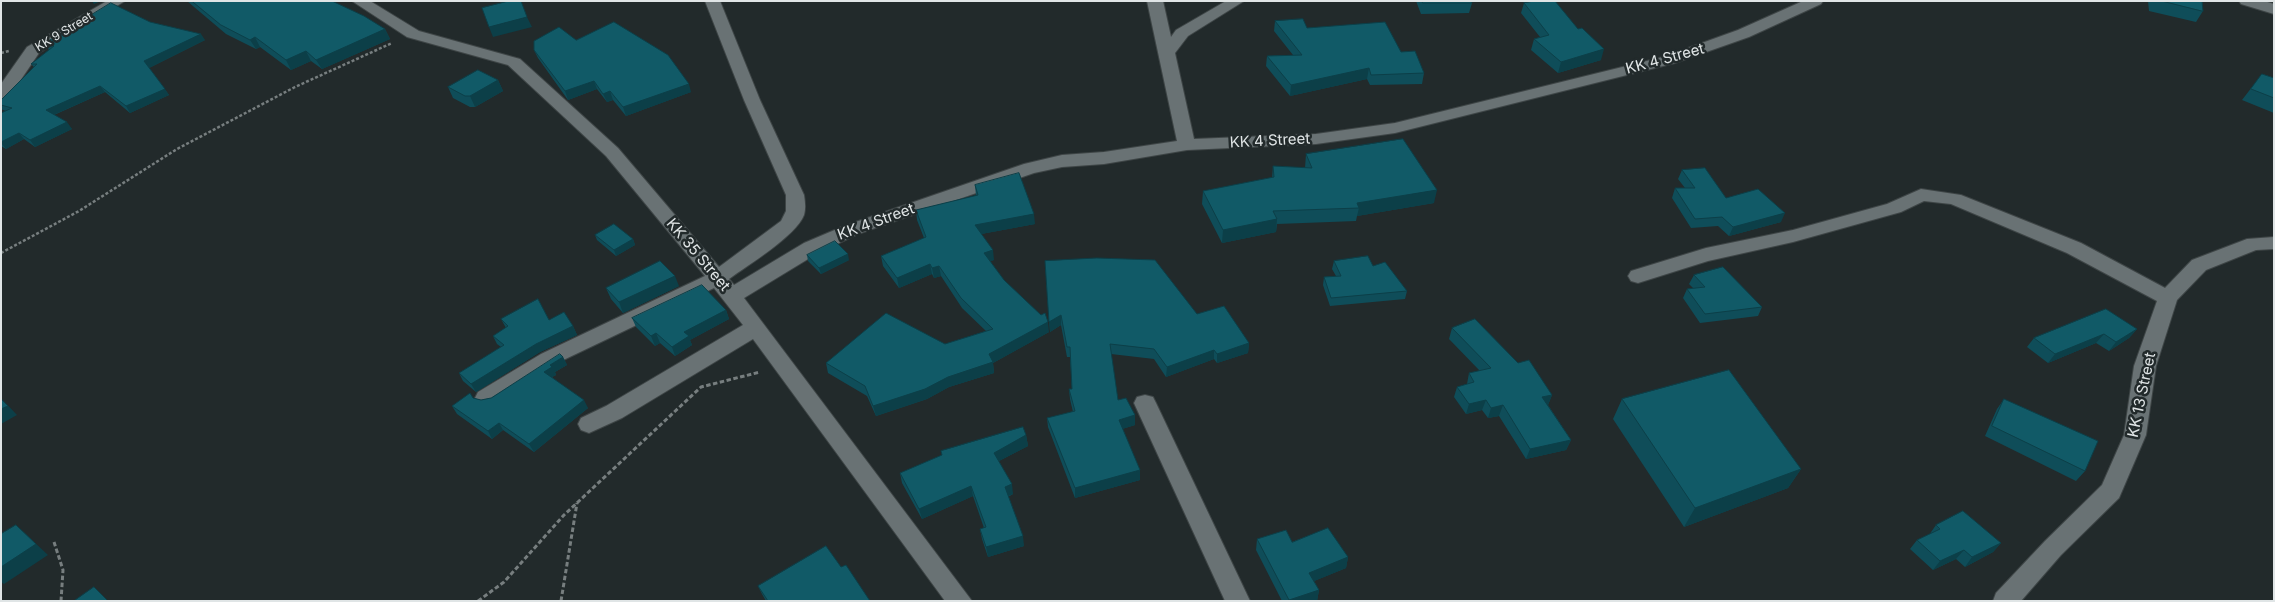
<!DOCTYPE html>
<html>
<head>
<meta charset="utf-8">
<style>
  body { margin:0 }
  #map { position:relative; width:2275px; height:602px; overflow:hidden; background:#222a2b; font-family:Inter,sans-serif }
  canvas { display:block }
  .frame { position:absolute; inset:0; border:2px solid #e0e5e6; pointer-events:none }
</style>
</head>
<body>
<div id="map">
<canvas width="2275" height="602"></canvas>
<div class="frame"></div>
</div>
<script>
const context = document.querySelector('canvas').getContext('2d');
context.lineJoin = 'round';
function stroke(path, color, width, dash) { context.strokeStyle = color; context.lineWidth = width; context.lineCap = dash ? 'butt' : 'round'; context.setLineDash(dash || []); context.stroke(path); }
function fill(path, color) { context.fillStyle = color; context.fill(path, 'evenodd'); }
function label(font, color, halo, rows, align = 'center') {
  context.font = font + ' Inter,sans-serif'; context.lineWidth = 5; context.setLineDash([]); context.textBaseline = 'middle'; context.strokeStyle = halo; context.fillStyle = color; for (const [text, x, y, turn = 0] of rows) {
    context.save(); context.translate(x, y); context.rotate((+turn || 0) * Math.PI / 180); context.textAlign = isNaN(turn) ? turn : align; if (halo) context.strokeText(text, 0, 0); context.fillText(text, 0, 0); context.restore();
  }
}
const street = new Path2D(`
  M107,1H125L39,53L7,100L1,101V84L27,47Z
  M352,1H370L419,31L520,59L618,148L719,267L781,221L786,211V195L744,100L705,1H720L760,100L804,195C805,202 806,208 804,215C796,236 748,265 729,279L734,285L804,243L844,226L1024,164L1062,155L1104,152L1177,141L1147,1H1163L1171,37L1176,30L1226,1H1244L1188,36L1175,53L1194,139L1316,134L1395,123L1663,57L1738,30L1803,1H1823L1821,4L1749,37L1675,63L1395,133L1316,144L1187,150L1104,164L1062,167L1034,173L858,234L818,253L744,298L972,601H945L753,339L622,418L589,433L581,430L578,424L581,418L606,406L743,325L714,288L555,364L494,404L486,406L478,404L475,398L478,392L541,354L705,276L606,156L508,65L407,37Z
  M2239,1H2264L2274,4V14L2241,4Z
  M1921,189L1961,195L2081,243L2165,288L2192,260L2247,239L2274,237V249L2256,250L2206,270L2177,300L2156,366L2146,435L2119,498L2061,555L2021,601H1993L1996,593L2045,541L2102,485L2124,435L2134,366L2157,301L2067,253L1951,204L1924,201L1901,212L1793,242L1708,261L1638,283L1631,281L1628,276L1631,271L1706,248L1793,230L1887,204Z
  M1145,395L1153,397L1156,403L1250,601H1225L1134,403L1137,397Z`);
stroke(street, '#3e4546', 2);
stroke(new Path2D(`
  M1,53L9,51
  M1,253L79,211L177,149L295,87L392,43`), '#777e7f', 2.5, [3, 2]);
stroke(new Path2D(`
  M54,542L63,570L61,601
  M478,601L504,582L564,515L701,387L760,372
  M561,601L577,503`), '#777e7f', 3, [4.5, 2.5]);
fill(street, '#697274');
fill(new Path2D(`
  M187,1H332L385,29L390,39L322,69L311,61L291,70L260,47L256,49L226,34Z
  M1416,1H1471L1472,3L1469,13L1421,14Z
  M2148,1H2202L2203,11L2196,22L2149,11Z
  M1524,3L1601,60L1558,73L1531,50L1534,39L1540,37L1521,13Z
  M1275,21L1307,28L1401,52L1424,73L1422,84L1370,85L1367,79L1290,96L1266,66L1267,56L1293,55L1274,31Z
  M150,22L205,40L149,68L169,95L130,113L105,92L54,115L72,129L35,147L24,139L6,149L1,146V113L6,111L3,110L1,109V100L34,67L31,64L49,50L44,44Z
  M576,40L691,92L626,116L613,100L607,102L597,89L568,100L538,58L534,50Z
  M2262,74L2274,78V113L2242,100Z
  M498,80L503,91L475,107H470L453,98L448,87Z
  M1306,154L1434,203L1357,216L1356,221L1277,224L1276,232L1222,243L1202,204L1203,191L1272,178L1273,166L1305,168Z
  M1682,170L1726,198L1781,222L1729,236L1718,226L1691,228L1672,198L1675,188H1685L1678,179Z
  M975,185L1035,224L981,234L994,260L990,261L1004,280L1049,332L993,363L994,373L949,387L927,399L876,416L867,396L828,373L826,363L945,344L986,331L962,308L941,276L934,278L932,274L899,288L883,266L881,256L924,238L917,220L916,210L976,196Z
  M595,235L633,239L635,245L616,256L597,240Z
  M807,255L849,260L821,274L808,261Z
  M1045,261L1197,314L1249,343L1248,353L1217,363L1214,359L1166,377L1154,359L1111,354L1118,400L1135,415V425L1122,429L1140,470V480L1075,498L1048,427L1047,418L1073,412L1070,399L1069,389H1072L1070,357H1067L1061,325L1050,332Z
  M1334,261L1373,266L1407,291L1405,299L1330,306L1323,285L1324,277L1336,276L1332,269Z
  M1694,275L1762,307L1758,316L1700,323L1683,298L1687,289L1693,288L1689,284Z
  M679,286L623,313L611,299L606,288Z
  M726,310L729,319L690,340L692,345L675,356L660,343L655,346L636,327L632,318Z
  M501,319L549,320L573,326L577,335L540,352L476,392L463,381L459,373L501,347L497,344L493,336L506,328Z
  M1452,328L1518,363L1552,395L1548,405L1571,440L1566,450L1526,459L1499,416L1488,418L1482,410L1466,414L1454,397L1457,387L1467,384L1469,373L1480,371L1449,339Z
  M2137,329L2129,338L2109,351L2096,343L2048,363L2027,347L2034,338Z
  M563,357L567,365L555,372L556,375L552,377L588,408L534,452L503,430L492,439L457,414L452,406L473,398L481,400L491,398Z
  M1622,399L1801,469L1788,488L1684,527L1613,419Z
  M2004,399L2085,471L2076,481L1985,436L1997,409Z
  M1026,435L1028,446L999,461L1013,494L1008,497L1024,546L988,557L982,539L980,529L984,528L973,496L922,519L902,483L900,473L942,455L941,451Z
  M1936,525L2001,543L1993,552L1965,567L1956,559L1933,570L1910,549L1917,540L1929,535Z
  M1257,539L1292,542L1348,557L1346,568L1314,581L1319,590L1317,601H1282L1256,550Z
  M841,567L870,601H766L762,594L758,586Z`), '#0f4d59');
fill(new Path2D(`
  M92,1H101L94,4Z
  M527,17L532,27L493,37L489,27Z
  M385,29L390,39L322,69L316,60Z
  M201,34L205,40L149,68L144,61Z
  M255,37L260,47L256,49L250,40Z
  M1604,49L1601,60L1558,73L1561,62Z
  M306,51L311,61L291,70L286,60Z
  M1369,68L1367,79L1290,96L1291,85Z
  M498,80L503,91L475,107L470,96Z
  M594,81L597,89L568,100L565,91Z
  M689,84L691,92L626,116L623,107Z
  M100,86L105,92L51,116L46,110Z
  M165,89L169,95L130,113L126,106Z
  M610,91L613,100L607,102L603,94Z
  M67,122L72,129L35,147L30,140Z
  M19,133L24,139L6,149L1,143V142Z
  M1437,190L1434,203L1357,216L1359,208L1357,203Z
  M1785,213L1781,222L1729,236L1733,227Z
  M1034,214L1035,224L976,235L975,225Z
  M1277,219L1276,232L1222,243L1223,230Z
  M633,239L635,245L616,256L614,250Z
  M993,250L994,260L985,263L984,253Z
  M848,254L849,260L821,274L819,268Z
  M930,264L932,274L899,288L897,278Z
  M939,266L941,276L934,278L932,268Z
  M675,276L679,286L623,313L619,302Z
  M726,310L729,319L690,340L692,345L675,356L672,347L684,332Z
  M1061,315V325L1050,332L1049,322Z
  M1048,322L1049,332L993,363L994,373L949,387L927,399L876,416L873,406L989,354Z
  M573,326L577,335L540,352L476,392L471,384L536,344Z
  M2137,329L2129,338L2109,351L2116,342Z
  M656,333L660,343L655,346L651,336Z
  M2104,334L2096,343L2048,363L2055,354Z
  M1249,343L1248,353L1217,363V354Z
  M1214,350V359L1166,377L1167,367Z
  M563,357L567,365L555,372L556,375L548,379L544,372L550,365Z
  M1552,395L1548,405L1539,407L1542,397Z
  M1,398L17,415L1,424Z
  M584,400L588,408L534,452L529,444Z
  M1486,400L1482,410L1466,414L1469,404Z
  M1503,405L1499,416L1488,418L1491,408Z
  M1135,415V425L1119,430V420Z
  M499,423L503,430L492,439L488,431Z
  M1026,435L1028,446L995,463L994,453Z
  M1571,440L1566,450L1526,459L1530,449Z
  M1801,469L1788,488L1684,527L1695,508Z
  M1140,470V480L1075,498V488Z
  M1012,484L1013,494L1006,497L1005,487Z
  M971,486L973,496L922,519L919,509Z
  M16,525L48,555L4,584L1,582V567Z
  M1023,536L1024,546L988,557L986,547Z
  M2001,543L1993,552L1965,567L1972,557Z
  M1964,550L1956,559L1933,570L1940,561Z
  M1348,557L1346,568L1307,584L1309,573Z
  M1319,590L1317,601H1289V600Z`), '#0c3f48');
const building = new Path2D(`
  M192,1H332L364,16L385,29L316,60L306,51L286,60L255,37L250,40L221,25Z
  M509,1H521L527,17L489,27L482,8Z
  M1422,1H1471L1472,3H1423Z
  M1535,1H1555L1578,29L1582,28L1604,49L1561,62L1534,39L1549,35L1524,3Z
  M2162,1H2202L2203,11Z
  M111,3L150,22L201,34L144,61L165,89L126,106L100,86L46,110L67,122L30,140L19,133L1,142V113L12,108L1,105V100L37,64H31L54,46L44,44Z
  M1303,19L1307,28L1385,22L1401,52L1415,51L1424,73L1371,75L1369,68L1291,85L1267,56L1302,55L1275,21Z
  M614,22L668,55L689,84L623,107L610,91L603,94L594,81L565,91L534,50V41L559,27L576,40Z
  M478,70L498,80L470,96H465L448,87Z
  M2262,74L2274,78V98L2251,89Z
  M1403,139L1437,190L1357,203L1359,208L1273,211L1277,219L1223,230L1203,191L1274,177L1273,166L1312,168L1306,154Z
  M1705,168L1726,198L1758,189L1785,213L1733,227L1722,217L1695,219L1675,188H1695L1682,170Z
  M1019,173L1034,214L975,225L993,250L984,253L1004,280L1041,315L1045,313L1048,322L989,354L993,362L948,377L925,389L873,406L865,386L826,363L886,313L945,344L993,329L961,298L939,266L932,268L930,264L897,278L881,256L926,237L916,210L978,195L975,185Z
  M614,224L633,239L614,250L595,235Z
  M835,241L848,254L819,268L807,255Z
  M1368,256L1373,266L1385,262L1407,291L1331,298L1324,277L1341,276L1334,261Z
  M1097,258L1155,260L1197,314L1224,306L1249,343L1217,354L1214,350L1167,367L1154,349L1110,344L1118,400L1126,398L1135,415L1119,420L1140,470L1075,488L1047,418L1075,411L1069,389H1072L1070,347H1067L1061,315L1049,322L1045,261Z
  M660,261L675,276L619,302L606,288Z
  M1723,267L1762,307L1705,314L1687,289L1705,287L1694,275Z
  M702,285L726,310L684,332L689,336L672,347L656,333L651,336L632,318Z
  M538,299L549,320L564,312L573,326L536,344L471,384L459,373L504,345L493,336L508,326L501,319Z
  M2106,309L2137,329L2116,342L2104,334L2055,354L2034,338Z
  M1475,319L1518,363L1529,360L1552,395L1542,397L1571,440L1530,449L1503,405L1491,408L1486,400L1469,404L1457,387L1474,382L1469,373L1491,368L1452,328Z
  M560,354L563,357L550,365L552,367L544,372L584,400L529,444L499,423L488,431L452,406L470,393L473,398L481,400L491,398Z
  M1729,370L1801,469L1695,508L1622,399Z
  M1,399L8,406L1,409Z
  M2004,399L2098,441L2085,471L1992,426Z
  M1023,427L1026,435L994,453L1012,484L1005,487L1023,536L986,547L980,529L986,527L971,486L919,509L900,473L942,455L941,451Z
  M1963,511L2001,543L1972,557L1964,550L1940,561L1917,540L1940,529L1936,525Z
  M16,525L36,544L1,567V534Z
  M1328,528L1348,557L1309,573L1319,590L1289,600L1257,539L1286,530L1292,542Z
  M826,546L841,567L846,565L870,601H768L758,586Z
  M94,587L108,601H74Z`);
fill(building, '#115a67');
stroke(building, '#0c3f48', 1);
label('12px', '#e0e5e6', '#222a2b', [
  ["KK 9 Street",64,32,-31]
]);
label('15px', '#e0e5e6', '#222a2b', [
  ["KK 4 Street",1665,59,-15],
  ["KK 4 Street",1270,141,-3],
  ["KK 4 Street",876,222,-20],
  ["KK 35 Street",698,255,50],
  ["KK 13 Street",2142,395,-78]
]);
</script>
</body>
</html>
